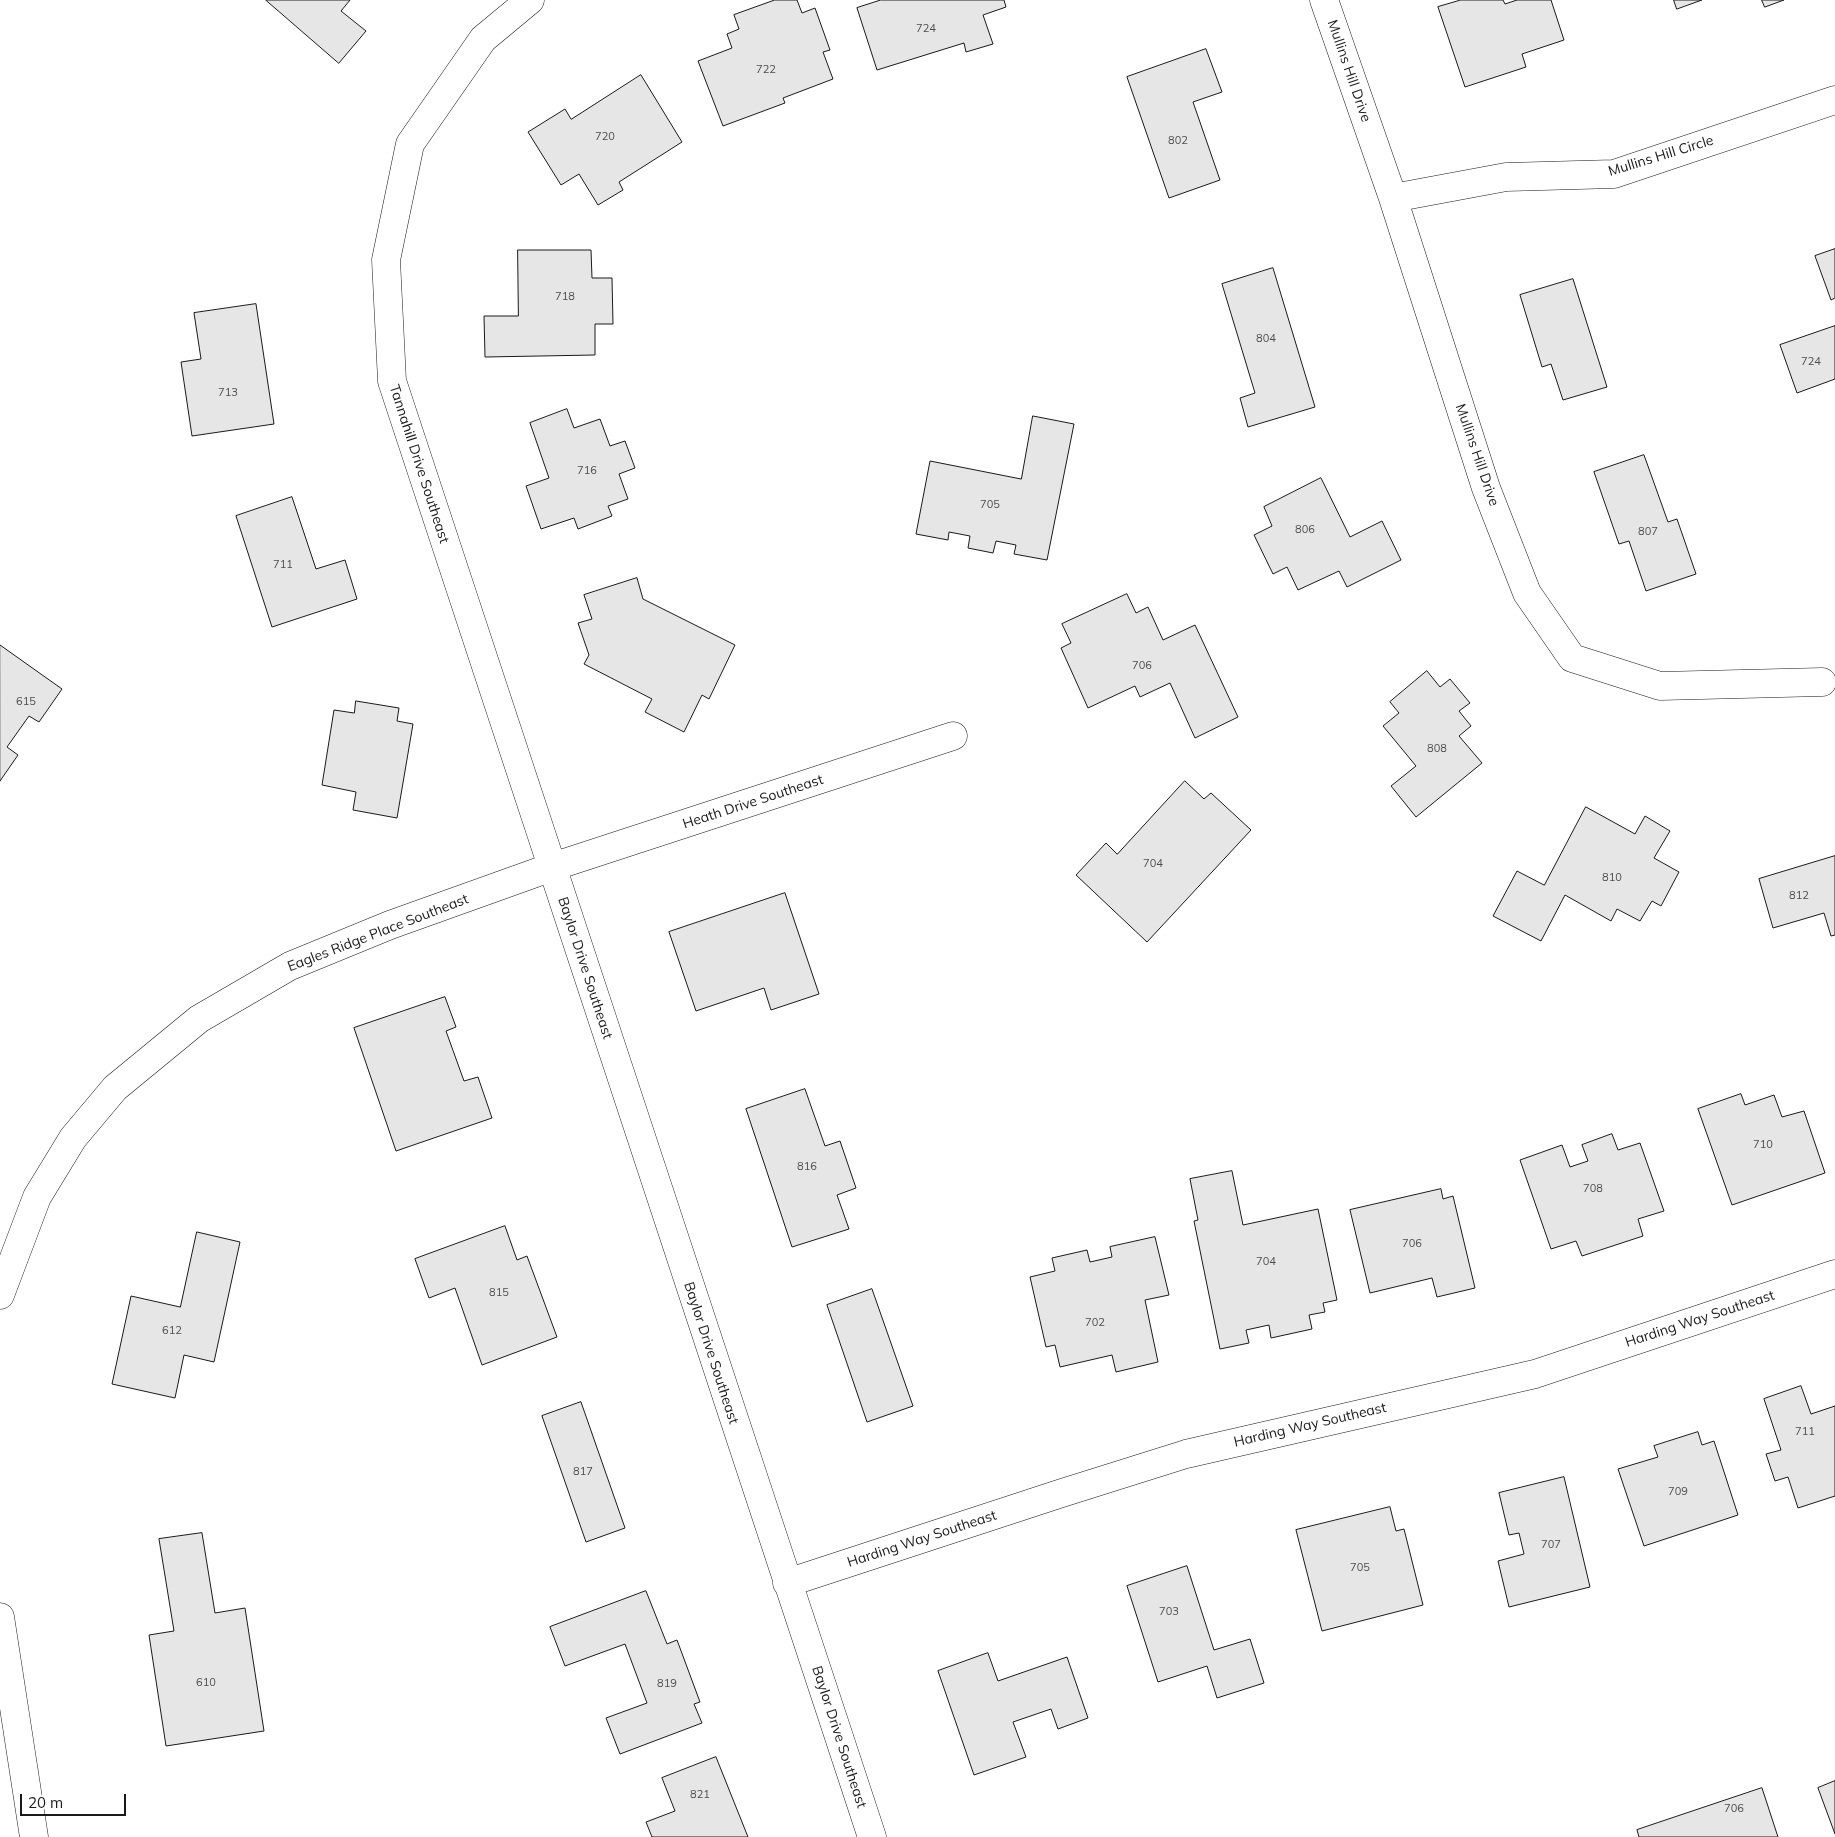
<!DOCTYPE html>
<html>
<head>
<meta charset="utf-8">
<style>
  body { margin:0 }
  #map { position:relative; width:1835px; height:1837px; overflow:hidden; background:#fff; font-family:Mulish,sans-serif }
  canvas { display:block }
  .scale { position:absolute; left:20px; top:1794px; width:106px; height:22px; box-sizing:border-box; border:2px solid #1a1a1a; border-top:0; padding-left:6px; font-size:15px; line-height:18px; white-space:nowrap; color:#1a1a1a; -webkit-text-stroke:4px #fff; paint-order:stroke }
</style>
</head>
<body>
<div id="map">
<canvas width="1835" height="1837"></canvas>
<div class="scale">20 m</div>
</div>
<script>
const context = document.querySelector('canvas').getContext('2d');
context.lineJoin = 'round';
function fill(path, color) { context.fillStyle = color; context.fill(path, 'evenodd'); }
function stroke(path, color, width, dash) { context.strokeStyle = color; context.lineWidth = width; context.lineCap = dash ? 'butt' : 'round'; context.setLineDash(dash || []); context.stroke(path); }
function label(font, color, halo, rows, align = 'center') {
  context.font = font + ' Mulish,sans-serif'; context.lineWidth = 4; context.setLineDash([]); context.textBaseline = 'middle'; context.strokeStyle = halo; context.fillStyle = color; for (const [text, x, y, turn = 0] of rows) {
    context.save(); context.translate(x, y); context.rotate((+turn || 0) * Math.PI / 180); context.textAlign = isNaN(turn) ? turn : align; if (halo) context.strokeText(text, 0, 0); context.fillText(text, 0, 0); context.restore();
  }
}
const building = new Path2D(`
  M266,0H350L341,11L366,31L339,63Z
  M775,0H797L802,13L815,8L830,50L823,52L833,79L783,98L785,103L723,126L698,61L732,48L727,34L739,29L734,15Z
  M881,0H1004L1006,7L983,15L993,44L966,52L964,43L877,70L857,8Z
  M1461,0H1503L1505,4L1517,0H1551L1564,40L1522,54L1526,67L1465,87L1438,7Z
  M1674,0H1702L1677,9Z
  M1762,0H1784L1765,7Z
  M1206,49L1222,92L1193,102L1220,180L1169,198L1127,77Z
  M641,75L682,142L619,182L623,190L598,205L579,174L561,185L528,132L565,109L571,119Z
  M1835,249V298L1831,300L1815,256Z
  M518,250H591L592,278H612L613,324H595V355L485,357L484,316H518Z
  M1273,268L1315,407L1248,427L1240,398L1255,393L1222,284Z
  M1573,279L1607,387L1563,400L1551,364L1542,367L1520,295Z
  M256,304L274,424L192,436L181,362L201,359L194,313Z
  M1835,326V379L1797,393L1780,345Z
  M567,409L574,428L600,419L610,446L625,441L635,468L619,474L628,499L608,506L612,516L578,529L574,518L541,529L526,486L549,478L530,423Z
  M1033,416L1074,424L1047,560L1014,554L1016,545L996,541L993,553L968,548L970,536L949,532L948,540L916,534L930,461L1021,479Z
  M1644,455L1668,522L1677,519L1696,574L1646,591L1629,541L1619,544L1594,472Z
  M1321,478L1350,537L1382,521L1401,560L1347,587L1339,571L1298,590L1287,567L1273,574L1254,535L1272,526L1264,507Z
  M292,497L316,569L345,560L357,599L272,627L236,516Z
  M637,578L643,599L735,645L709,699L702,695L684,732L645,712L652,699L584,664L589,655L578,623L592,619L584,595Z
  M1127,594L1136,613L1148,607L1163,640L1195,625L1238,717L1195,738L1170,683L1140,697L1135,686L1088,708L1061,648L1071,643L1062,624Z
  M0,645L62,689L39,722L29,716L7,747L18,755L0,781Z
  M1427,671L1440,687L1450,679L1470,703L1459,711L1471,726L1459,736L1482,763L1416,817L1391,786L1416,766L1383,726L1399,713L1390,702Z
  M356,701L399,708L397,721L413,724L397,818L353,810L356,792L322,785L334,710L354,713Z
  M1185,781L1204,799L1211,793L1251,830L1147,942L1076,875L1106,843L1117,854Z
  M1586,807L1635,834L1645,816L1670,831L1654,858L1679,872L1661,906L1652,901L1640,921L1617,909L1611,921L1565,895L1541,941L1493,916L1517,871L1544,885Z
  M1835,856V935L1831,936L1824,913L1773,928L1759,879Z
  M785,893L819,994L771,1010L764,988L696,1011L669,932Z
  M445,997L456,1027L446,1031L464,1081L478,1077L492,1118L396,1151L354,1028Z
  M805,1089L825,1146L840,1141L856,1188L837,1195L849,1229L792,1247L746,1109Z
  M1741,1094L1745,1105L1774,1095L1782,1117L1804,1111L1825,1173L1732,1205L1698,1109Z
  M1612,1134L1618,1150L1640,1143L1664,1211L1638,1219L1643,1236L1582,1256L1576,1241L1551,1249L1520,1160L1562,1145L1570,1167L1588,1161L1582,1145Z
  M1232,1171L1243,1225L1318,1209L1337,1300L1323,1303L1325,1312L1309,1315L1312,1329L1271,1338L1269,1325L1246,1330L1249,1343L1220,1349L1194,1221L1198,1220L1190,1179Z
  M1441,1189L1443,1199L1453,1196L1475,1288L1437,1297L1432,1278L1370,1293L1350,1210Z
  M505,1226L517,1260L527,1256L557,1337L482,1365L455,1288L429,1298L415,1259Z
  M197,1232L240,1242L214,1362L184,1355L175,1398L112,1384L131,1296L180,1307Z
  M1155,1237L1169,1295L1145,1300L1158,1362L1116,1372L1112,1355L1060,1367L1055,1345L1046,1347L1030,1277L1055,1271L1052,1258L1087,1250L1090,1262L1112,1257L1110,1247Z
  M872,1289L913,1406L867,1422L827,1305Z
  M1801,1386L1811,1414L1835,1406V1496L1798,1508L1788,1477L1775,1481L1766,1454L1781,1450L1764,1399Z
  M581,1402L625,1528L586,1542L542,1416Z
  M1698,1432L1702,1445L1714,1441L1738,1515L1644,1546L1618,1469L1658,1457L1654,1446Z
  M1564,1477L1590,1587L1509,1607L1498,1561L1524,1554L1519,1533L1509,1535L1499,1493Z
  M1390,1507L1396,1531L1404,1529L1423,1605L1322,1631L1296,1530Z
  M202,1533L215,1613L245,1608L264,1731L166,1746L149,1635L174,1631L159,1539Z
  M1187,1566L1214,1650L1250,1639L1264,1683L1217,1698L1207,1666L1158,1682L1127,1586Z
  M646,1591L667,1644L677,1640L700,1702L694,1704L702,1723L620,1754L606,1718L647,1703L625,1644L565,1666L550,1627Z
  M988,1653L998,1681L1067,1657L1088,1718L1058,1729L1051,1709L1013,1722L1026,1757L974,1775L938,1671Z
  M716,1757L748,1837H652L646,1822L675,1811L662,1778Z
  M1835,1781V1834L1818,1788Z
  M1762,1788L1778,1837H1639L1637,1830Z`);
fill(building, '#e6e6e6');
stroke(building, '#1a1a1a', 1);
const street = new Path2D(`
  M530,0L483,39L410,144L386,260L392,381L872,1837
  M1324,0L1393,198L1486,488L1527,593L1572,658L1660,686L1822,682
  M1393,198L1506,177L1614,174L1835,100
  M0,1295L37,1197L73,1138L115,1088L199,1019L290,966L390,925L552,867L953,736
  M787,1583L1062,1493L1186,1454L1535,1374L1835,1274
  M0,1617L34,1837`);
stroke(street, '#1a1a1a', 29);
stroke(street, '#fff', 28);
label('11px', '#4d4d4d', null, [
  ["724",926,29],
  ["722",766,70],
  ["720",605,137],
  ["802",1178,141],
  ["718",565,297],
  ["804",1266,339],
  ["724",1811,362],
  ["713",228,393],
  ["716",587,471],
  ["705",990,505],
  ["806",1305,530],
  ["807",1648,532],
  ["711",283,565],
  ["706",1142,666],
  ["615",26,702],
  ["808",1437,749],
  ["704",1153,864],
  ["810",1612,878],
  ["812",1799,896],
  ["710",1763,1145],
  ["816",807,1167],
  ["708",1593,1189],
  ["706",1412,1244],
  ["704",1266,1262],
  ["815",499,1293],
  ["702",1095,1323],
  ["612",172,1331],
  ["711",1805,1432],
  ["817",583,1472],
  ["709",1678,1492],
  ["707",1551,1545],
  ["705",1360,1568],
  ["703",1169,1612],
  ["610",206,1683],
  ["819",667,1684],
  ["821",700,1795],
  ["706",1734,1809]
]);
label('14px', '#1a1a1a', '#fff', [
  ["Mullins Hill Drive",1349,71,71],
  ["Mullins Hill Circle",1661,156,-17],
  ["Mullins Hill Drive",1477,455,71],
  ["Tannahill Drive Southeast",419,464,72],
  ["Heath Drive Southeast",753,802,-18],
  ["Eagles Ridge Place Southeast",378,933,-21],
  ["Baylor Drive Southeast",585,968,72],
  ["Harding Way Southeast",1700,1319,-18],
  ["Baylor Drive Southeast",711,1353,72],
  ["Harding Way Southeast",1310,1425,-13],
  ["Harding Way Southeast",922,1539,-18],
  ["Baylor Drive Southeast",839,1737,72]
]);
</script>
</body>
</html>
